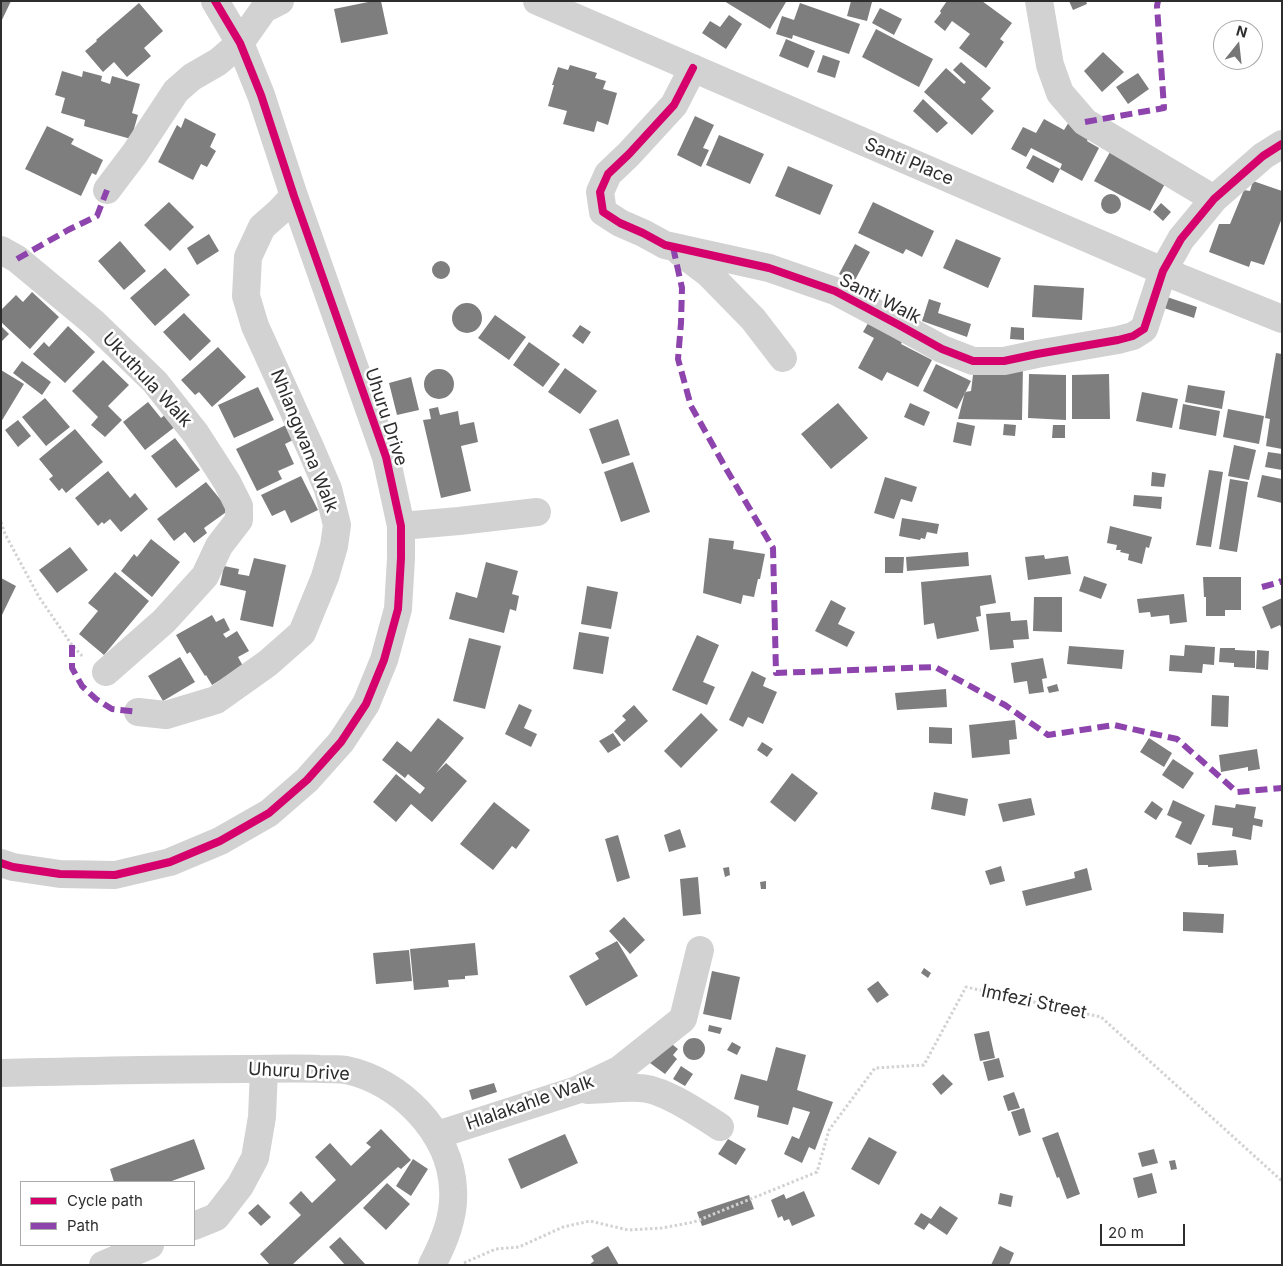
<!DOCTYPE html>
<html>
<head>
<meta charset="utf-8">
<style>
  body { margin:0 }
  #map { position:relative; width:1283px; height:1266px; overflow:hidden; background:#fff; font-family:Inter,sans-serif }
  canvas { display:block }
  .frame { position:absolute; inset:0; border:2px solid #2d2d2d; pointer-events:none }
  .legend { position:absolute; left:20px; top:1181px; width:175px; height:65px; box-sizing:border-box; background:#fff; border:1px solid #ababab; margin:0; padding:6px 9px; list-style:none; font-size:15px; color:#2d2d2d }
  .legend li { display:flex; align-items:center; gap:10px; height:25px }
  .legend b { width:25px; border:1px solid #ababab }
  .north { position:absolute; left:1213px; top:20px; width:50px; height:50px; box-sizing:border-box; background:#fff; border:1px solid #ababab; border-radius:50%; rotate:16deg; font-size:14px; font-weight:700; line-height:20px; text-align:center; color:#2d2d2d }
  .north::after { content:''; display:block; margin:auto; width:18px; height:22px; background:#767676; clip-path:polygon(50% 0,100% 100%,50% 72%,0 100%) }
  .scale { position:absolute; left:1100px; top:1224px; width:85px; height:22px; box-sizing:border-box; border:2px solid #2d2d2d; border-top:0; padding-left:6px; font-size:15px; line-height:18px; white-space:nowrap; color:#2d2d2d; -webkit-text-stroke:4px #fff; paint-order:stroke }
</style>
</head>
<body>
<div id="map">
<canvas width="1283" height="1266"></canvas>
<div class="frame"></div>
<ul class="legend">
<li><b style="height:6px;background:#d6006c"></b>Cycle path</li>
<li><b style="height:6px;background:#8e44ad"></b>Path</li>
</ul>
<div class="north">N</div>
<div class="scale">20 m</div>
</div>
<script>
const context = document.querySelector('canvas').getContext('2d');
context.lineJoin = 'round';
function fill(path, color) { context.fillStyle = color; context.fill(path, 'evenodd'); }
function stroke(path, color, width, dash) { context.strokeStyle = color; context.lineWidth = width; context.lineCap = dash ? 'butt' : 'round'; context.setLineDash(dash || []); context.stroke(path); }
function label(font, color, halo, rows, align = 'center') {
  context.font = font + ' Inter,sans-serif'; context.lineWidth = 5; context.setLineDash([]); context.textBaseline = 'middle'; context.strokeStyle = halo; context.fillStyle = color; for (const [text, x, y, turn = 0] of rows) {
    context.save(); context.translate(x, y); context.rotate((+turn || 0) * Math.PI / 180); context.textAlign = isNaN(turn) ? turn : align; if (halo) context.strokeText(text, 0, 0); context.fillText(text, 0, 0); context.restore();
  }
}
fill(new Path2D(`
  M1,1H11L1,22Z
  M373,1H381L388,34L341,43L334,9Z
  M724,1H785L786,2L770,29Z
  M851,1L872,2L867,21L847,16Z
  M947,1H982L1012,23L1000,39L1004,42L986,68L959,48L970,34L952,21L945,31L934,22L941,13L940,11Z
  M1069,1H1086L1087,4L1073,10Z
  M139,3L163,31L144,48L151,56L127,77L114,62L103,72L85,51L97,41L96,40Z
  M800,3L860,24L849,54L793,35L792,39L776,34L782,16L794,20Z
  M880,8L902,19L894,35L872,23Z
  M729,15L742,24L726,49L702,33L710,21L720,27Z
  M876,29L933,59L919,87L862,57Z
  M786,39L815,51L808,68L779,56Z
  M1103,52L1124,72L1102,92L1084,71Z
  M823,55L840,61L835,78L817,72Z
  M961,62L991,88L981,99L994,111L972,135L924,92L946,68L964,84L966,82L953,70Z
  M570,65L597,73L595,78L606,81L603,89L617,93L608,125L597,121L594,132L563,124L567,111L548,106L554,85H552L558,67L568,70Z
  M62,71L82,77L83,71L102,76L101,81L110,84L112,76L140,84L132,113L138,115L131,139L84,126L85,120L61,113L65,98L55,95Z
  M1138,73L1149,89L1128,104L1116,87Z
  M923,99L948,123L937,133L913,111Z
  M695,116L714,125L703,148L709,150L701,167L677,155Z
  M185,118L216,134L210,147L216,151L207,167L201,164L193,180L158,162L177,125L181,128Z
  M1044,119L1064,130L1069,122L1089,136L1087,141L1099,148L1082,181L1060,169L1062,164L1031,148L1026,157L1011,149L1023,127L1036,133Z
  M47,126L74,139L71,144L103,160L96,175L92,173L81,196L25,169Z
  M719,135L764,154L750,184L706,165Z
  M1110,152L1166,182L1150,211L1094,181Z
  M1033,155L1060,169L1053,183L1026,168Z
  M788,166L833,185L820,215L775,196Z
  M1253,181L1282,191V218L1264,265L1251,261L1249,267L1209,252L1219,224H1230L1244,190L1250,191Z
  M1101 204a10 10 0 1 1 20 0a10 10 0 1 1-20 0Z
  M169,202L194,227L170,251L144,225Z
  M873,202L934,231L922,257L906,249L903,254L858,233Z
  M1161,203L1171,212L1163,221L1153,212Z
  M209,234L219,251L197,265L187,248Z
  M956,239L1001,258L988,288L943,268Z
  M120,241L146,271L124,290L98,261Z
  M855,244L870,252L854,282L839,274Z
  M432 270a9 9 0 1 1 18 0a9 9 0 1 1-18 0Z
  M165,268L190,295L155,326L130,298Z
  M1034,285L1084,288L1082,320L1032,317Z
  M32,292L59,317L30,349L1,322V310L16,295L23,302Z
  M1164,296L1197,307L1194,318L1161,307Z
  M929,299L941,303L938,313L971,324L967,337L922,321Z
  M452 318a15 15 0 1 1 30 0a15 15 0 1 1-30 0Z
  M184,313L211,341L190,361L163,332Z
  M495,315L526,337L509,360L478,338Z
  M871,318L905,336L901,344L932,360L918,387L887,372L882,381L858,368L874,338L863,332Z
  M580,325L591,332L583,344L572,336Z
  M1,326L9,334L1,342Z
  M68,326L95,352L65,383L33,354L44,342L49,347Z
  M1011,327L1024,328V340L1010,339Z
  M529,342L560,364L543,387L513,365Z
  M218,347L246,377L212,407L199,392L195,395L181,380Z
  M1276,353L1282,354V449L1266,446L1270,419L1265,418Z
  M103,360L129,385L108,406L122,420L105,437L91,425L98,417L72,391Z
  M22,361L51,382L42,395L13,373Z
  M936,364L971,381L957,409L923,391Z
  M1023,365L1022,420L958,419L965,392L971,391L973,375H988V372Z
  M565,368L597,391L580,414L548,392Z
  M424 384a15 15 0 1 1 30 0a15 15 0 1 1-30 0Z
  M1,370L24,384L1,422Z
  M1029,374L1066,375V420L1028,418Z
  M1109,374L1110,419H1072V375Z
  M411,377L419,410L397,415L389,383Z
  M1188,385L1225,391L1222,409L1185,402Z
  M258,387L274,420L234,438L218,405Z
  M1142,392L1178,399L1172,428L1136,421Z
  M45,398L70,427L46,446L22,417Z
  M148,402L161,418L170,411L180,423L145,450L123,422Z
  M838,403L868,438L831,469L801,434Z
  M910,403L930,412L924,426L904,417Z
  M1183,404L1220,411L1216,436L1179,429Z
  M438,407L440,415L458,411L460,425L474,422L478,442L461,446L471,491L441,498L423,420L431,419L429,409Z
  M1228,409L1264,416L1259,444L1223,437Z
  M618,419L630,455L602,464L589,429Z
  M18,420L31,436L18,447L5,430Z
  M957,422L975,426L971,446L953,442Z
  M290,423L297,438L285,444L294,464L278,471L282,479L257,491L236,449Z
  M1004,424L1016,425L1015,436L1003,435Z
  M1053,425H1065V438H1052Z
  M75,429L103,462L66,493L62,488L59,491L49,479L53,476L39,459Z
  M175,438L200,470L176,488L151,456Z
  M1234,445L1256,450L1249,480L1228,476Z
  M1268,452L1282,454V470L1265,467Z
  M633,462L650,512L621,522L604,472Z
  M1209,470L1223,472L1211,547L1196,545Z
  M108,471L130,498L135,493L148,509L121,532L110,519L104,524L102,522L98,526L75,498Z
  M1152,472L1166,474L1164,487L1151,486Z
  M1262,475L1282,479V503L1257,497Z
  M301,476L318,510L291,523L285,510L272,516L261,495Z
  M885,477L917,487L912,502L901,499L894,519L874,513Z
  M1230,479L1248,482L1237,552L1219,549Z
  M206,482L229,510L204,528L207,533L194,543L185,532L174,541L157,519Z
  M1134,495L1162,497L1161,509L1133,506Z
  M902,518L939,524L937,534L927,532L925,539L921,538L920,540L899,536Z
  M1110,526L1152,537L1149,548L1146,547L1142,564L1128,560L1129,554L1120,552L1121,550H1116L1117,545L1107,543Z
  M709,538L734,541L733,549L765,554L760,579H758L754,597L743,595L741,604L703,593Z
  M151,539L180,562L152,597L121,571L134,554L137,557Z
  M70,547L88,570L57,593L39,570Z
  M968,552L969,566L907,571L906,557Z
  M1044,555L1045,559L1068,556L1071,574L1028,580L1025,557Z
  M885,557H904L903,573H885Z
  M254,558L286,565L273,627L240,620L246,591L220,585L224,566L239,569L238,574L249,576Z
  M486,562L518,571L512,594L519,596L516,611L510,609L504,633L449,619L456,592L477,598Z
  M115,572L149,601L104,655L79,634L98,611L88,603Z
  M991,575L996,603L980,606L981,616L976,617L979,631L937,639L934,623L924,625L921,582Z
  M1084,576L1107,584L1101,599L1079,591Z
  M1203,577H1241V610H1225V616H1206V597H1204Z
  M1,578L16,586L1,617Z
  M587,586L618,592L611,629L581,624Z
  M1184,594L1187,622L1170,624L1169,615L1151,617L1150,612L1139,613L1137,599Z
  M1034,597H1062V632L1033,631Z
  M1282,598V630L1280,625L1271,629L1262,607Z
  M831,600L846,608L838,624L855,632L847,647L815,631Z
  M1010,612L1011,621L1027,620L1029,639L1013,640L1014,648L990,650L986,614Z
  M212,615L216,622L224,618L230,630L223,634L226,638L237,631L249,651L238,657L243,666L212,685L206,675L205,676L190,652L187,654L176,635Z
  M579,632L609,637L603,674L573,669Z
  M697,635L719,645L703,682L715,687L707,705L672,690Z
  M469,638L501,646L485,709L453,701Z
  M1185,645L1215,647L1214,665L1203,664L1202,673L1169,671L1170,655L1184,656Z
  M1069,646L1124,650L1122,669L1067,664Z
  M1220,648H1235V650L1255,651V668L1234,667V663L1219,662Z
  M1257,650L1269,651L1268,670L1256,669Z
  M180,657L195,682L163,701L148,676Z
  M1043,658L1047,678L1042,679L1044,692L1029,694L1027,681L1014,683L1011,663Z
  M752,671L766,678L763,686L777,692L763,724L748,717L743,727L729,720Z
  M1057,684L1059,691L1049,693L1047,687Z
  M946,689L947,707L897,710L895,693Z
  M1212,695L1229,696L1228,727L1211,726Z
  M519,704L532,710L524,728L537,734L531,747L505,734Z
  M634,705L648,721L624,742L614,731L626,720L622,716Z
  M701,713L718,730L681,768L664,751Z
  M438,718L464,738L436,773L446,763L467,781L432,822L411,804L396,822L373,802L396,774L420,794L425,788L408,774L405,778L382,760L397,741L411,752Z
  M1015,720L1017,739L1009,740L1010,754L972,758L969,725Z
  M929,727L952,728V744L929,743Z
  M613,733L621,745L608,753L599,741Z
  M1149,738L1172,753L1164,767L1140,752Z
  M762,742L773,749L767,757L757,750Z
  M1257,749L1260,769L1248,771V767L1221,772L1219,755Z
  M1173,759L1194,773L1183,789L1162,775Z
  M792,773L818,793L795,822L770,802Z
  M934,792L968,799L965,816L931,809Z
  M1031,798L1035,815L1003,822L998,804Z
  M1173,800L1205,815L1191,845L1175,837L1182,822L1167,815Z
  M1152,801L1163,809L1156,820L1144,812Z
  M494,802L530,830L516,849L512,846L493,870L460,844Z
  M1236,804L1256,807L1254,818L1263,820L1262,827L1253,825L1251,840L1232,836L1233,828L1212,825L1215,805L1235,808Z
  M680,829L686,847L669,852L664,835Z
  M618,835L630,878L617,882L605,839Z
  M1236,850L1238,865L1208,867V865H1198L1197,853Z
  M1001,866L1005,881L990,885L985,871Z
  M729,867L730,875L725,877L723,868Z
  M1087,868L1092,890L1026,906L1022,891L1075,878L1074,872Z
  M698,877L701,914L683,916L680,879Z
  M766,881V889H761L760,882Z
  M1183,912L1224,914L1223,933L1183,931Z
  M624,917L645,940L630,954L609,931Z
  M617,941L638,976L586,1006L569,976L599,959L595,953Z
  M475,943L478,975L465,976V979L448,980L449,987L414,990L410,949Z
  M409,950L412,981L376,984L373,953Z
  M924,968L931,973L928,978L921,973Z
  M712,971L740,977L731,1020L703,1014Z
  M878,981L889,995L877,1003L867,989Z
  M709,1025L722,1028L720,1034L708,1031Z
  M989,1031L995,1058L980,1061L974,1034Z
  M683 1049a11 11 0 1 1 22 0a11 11 0 1 1-22 0Z
  M668,1041L678,1049L673,1055L677,1059L665,1074L650,1063Z
  M732,1042L741,1047L737,1055L727,1050Z
  M776,1047L806,1055L797,1090L833,1102L815,1150L809,1147L802,1163L784,1154L792,1136L799,1139L810,1112L793,1107L788,1125L757,1117L759,1106L734,1099L741,1074L767,1081Z
  M999,1058L1004,1077L988,1081L983,1062Z
  M681,1066L693,1074L685,1086L673,1079Z
  M943,1074L953,1084L941,1095L932,1084Z
  M494,1083L497,1092L472,1100L469,1090Z
  M1014,1092L1020,1108L1008,1111L1003,1096Z
  M1024,1108L1031,1132L1019,1136L1011,1112Z
  M381,1129L411,1160L401,1169L398,1167L292,1265H270L260,1254L301,1215L289,1203L301,1191L312,1203L336,1180L315,1157L330,1143L351,1166L371,1147L366,1143Z
  M1058,1132L1080,1194L1067,1199L1059,1177L1057,1178L1042,1138Z
  M565,1134L578,1163L521,1189L508,1159Z
  M869,1137L897,1152L879,1185L851,1169Z
  M194,1139L205,1169L169,1182H114L110,1169Z
  M728,1139L746,1149L736,1165L718,1154Z
  M1154,1149L1158,1163L1142,1167L1138,1153Z
  M413,1159L428,1169L411,1196L396,1186Z
  M1175,1160L1177,1169L1171,1170L1169,1161Z
  M1152,1173L1157,1193L1138,1198L1133,1178Z
  M387,1183L410,1204L386,1230L363,1208Z
  M804,1191L815,1216L792,1226L789,1219L784,1221L782,1216L778,1218L771,1200L784,1194L786,1199Z
  M1000,1193L1013,1196L1011,1207L998,1204Z
  M749,1195L754,1209L702,1226L697,1212Z
  M258,1204L271,1217L261,1226L248,1213Z
  M940,1206L958,1218L947,1235L929,1223L924,1230L914,1224L921,1213L931,1219Z
  M340,1237L366,1265H345L329,1247Z
  M608,1246L619,1265H589L594,1261L591,1256Z
  M1000,1246L1014,1253L1009,1265H991Z`), '#7e7e7e');
stroke(new Path2D(`
  M1,522L5,534L39,597L72,645L83,657
  M464,1263L496,1249L519,1247L563,1227L590,1221L628,1230L662,1228L694,1222L817,1172L829,1130L875,1068L924,1065L966,987L1101,1017L1282,1181`), '#d2d2d2', 3, [2.5, 2.5]);
stroke(new Path2D(`
  M537,1L1163,271L1282,319
  M1039,1L1050,65L1060,93L1085,122L1214,199
  M693,68L674,105L629,154L608,174L600,192L603,212L620,223L643,233L665,245L769,268L835,291L897,324L942,349L973,361H1004L1037,354L1118,340L1133,336L1144,329L1163,271L1181,239L1214,199L1263,156L1282,144
  M107,190L135,153L176,91L192,77L218,62L240,43L264,9L280,1
  M1,250L17,259L94,323L155,382L196,434L227,482L239,506V520L219,546L205,576L164,621L106,672
  M680,252L708,273L753,319L783,358
  M401,526L459,521L537,512
  M138,712L166,715L216,700L268,663L302,633L325,577L334,546L337,525L328,489L310,447L255,326L246,296L248,257L262,227L279,212L294,196
  M1,863L13,867L60,874L115,875L170,862L220,841L269,813L307,780L341,742L366,704L384,660L398,609L401,558V526L386,457L294,196L261,95L240,43L215,1
  M1,1073C82,1071 163,1069 244,1069C269,1069 295,1068 320,1069C328,1069 338,1069 346,1070C400,1081 451,1133 453,1189C455,1216 444,1242 432,1265
  M588,1090C605,1090 622,1087 639,1088C662,1088 700,1114 720,1127
  M437,1135L577,1090L619,1070L683,1019L700,950
  M194,1226L216,1217L240,1186L255,1158L262,1117L264,1069
  M103,1265L150,1245`), '#d2d2d2', 28);
stroke(new Path2D(`
  M1085,122L1164,108L1157,6L1158,1
  M673,247L682,288L681,323L678,359L691,406L728,472L773,548L776,673L935,667L1005,705L1048,735L1114,725L1177,739L1237,792L1282,788
  M17,259L68,230L97,216L107,190
  M1262,587L1280,582L1282,580
  M72,645V668L82,686L96,699L112,709L138,712`), '#8e44ad', 6, [12, 6]);
stroke(new Path2D(`
  M693,68L674,105L629,154L608,174L600,192L603,212L620,223L643,233L665,245L769,268L835,291L897,324L942,349L973,361H1004L1037,354L1118,340L1133,336L1144,329L1163,271L1181,239L1214,199L1263,156L1282,144
  M1,863L13,867L60,874L115,875L170,862L220,841L269,813L307,780L341,742L366,704L384,660L398,609L401,558V526L386,457L294,196L261,95L240,43L215,1`), '#d6006c', 8);
label('18px', '#2d2d2d', '#fff', [
  ["Santi Place",909,162,23],
  ["Santi Walk",880,299,27],
  ["Ukuthula Walk",147,380,47],
  ["Uhuru Drive",386,417,72],
  ["Nhlangwana Walk",304,441,68],
  ["Imfezi Street",1034,1002,12],
  ["Uhuru Drive",299,1072,3],
  ["Hlalakahle Walk",530,1103,-19]
]);
</script>
</body>
</html>
